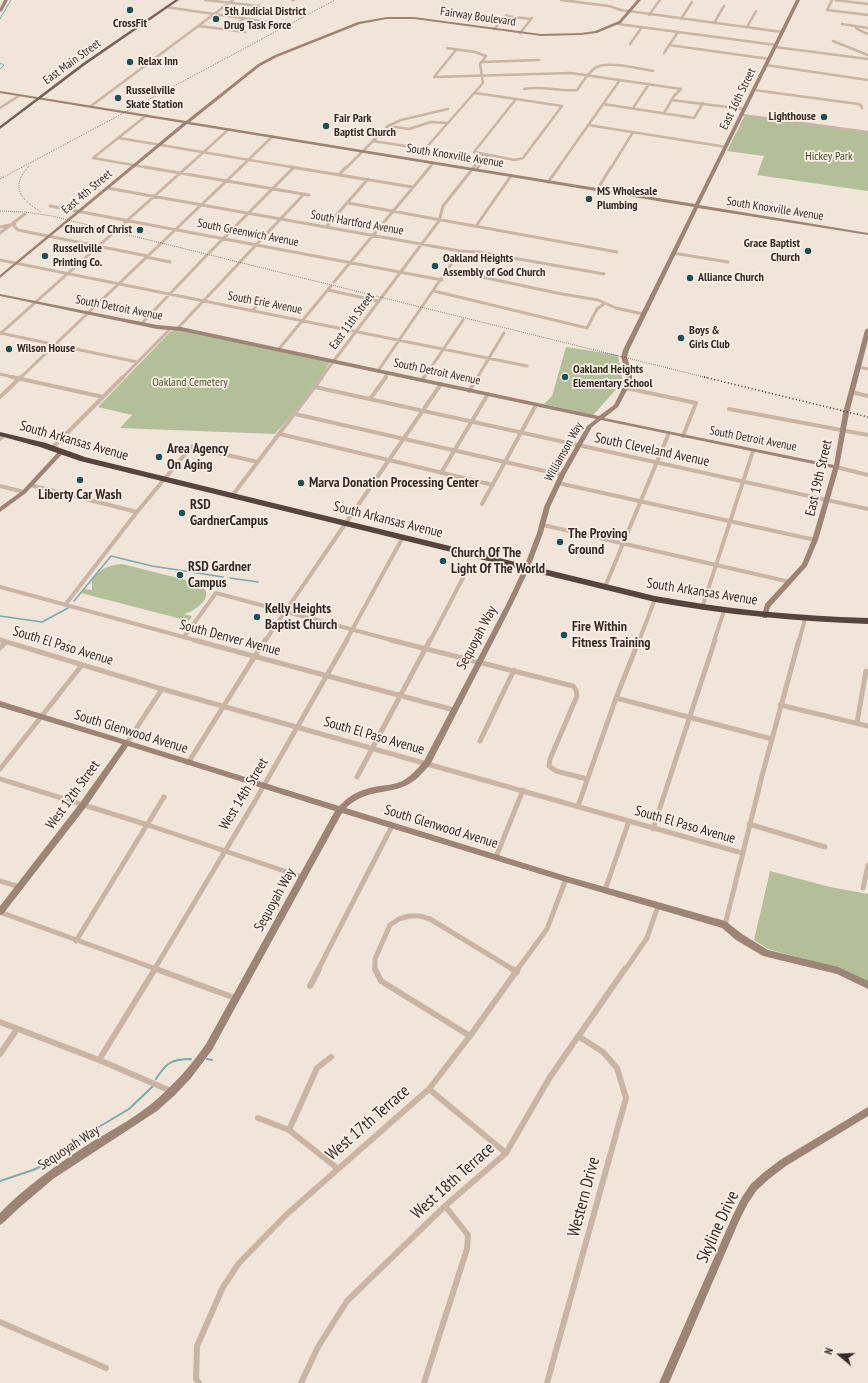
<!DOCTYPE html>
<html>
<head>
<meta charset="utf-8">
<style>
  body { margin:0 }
  #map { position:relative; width:868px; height:1383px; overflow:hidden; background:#f1e5d9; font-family:"PT Sans Narrow",sans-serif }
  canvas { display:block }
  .north { position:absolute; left:820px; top:1335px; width:40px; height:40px; -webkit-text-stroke:3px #f9efe5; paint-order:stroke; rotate:289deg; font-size:11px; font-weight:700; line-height:16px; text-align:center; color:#342b26 }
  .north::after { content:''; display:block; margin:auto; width:14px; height:18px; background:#342b26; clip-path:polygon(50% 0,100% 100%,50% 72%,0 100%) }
</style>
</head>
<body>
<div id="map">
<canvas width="868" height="1383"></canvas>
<div class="north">N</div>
</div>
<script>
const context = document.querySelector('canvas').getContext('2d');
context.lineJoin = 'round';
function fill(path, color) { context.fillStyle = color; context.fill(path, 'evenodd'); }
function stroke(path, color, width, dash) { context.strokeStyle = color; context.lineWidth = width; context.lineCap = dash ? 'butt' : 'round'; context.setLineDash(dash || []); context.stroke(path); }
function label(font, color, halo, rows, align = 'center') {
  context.font = font + ' "PT Sans Narrow",sans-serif'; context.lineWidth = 3.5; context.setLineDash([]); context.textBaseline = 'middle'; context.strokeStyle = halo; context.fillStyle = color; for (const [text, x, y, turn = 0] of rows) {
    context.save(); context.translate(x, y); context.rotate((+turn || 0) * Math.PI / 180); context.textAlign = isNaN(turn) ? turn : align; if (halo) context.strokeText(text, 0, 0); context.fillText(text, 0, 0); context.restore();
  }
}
fill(new Path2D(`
  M745,115L868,133V191L757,175L764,156L727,151Z
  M175,330H178L330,362L311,392L275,434L120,428L132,415L98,407L170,332Z
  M566,347L618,355L623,382L593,415L544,404L552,396Z
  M122,564L198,583C218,595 197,610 184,614L192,616L189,621L81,593L84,589L92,590V580C99,569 109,565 122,564Z
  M770,871L830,887L868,894V982L840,969L768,949L754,940Z`), '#b3bf99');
stroke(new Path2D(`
  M3,14L11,0
  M0,19L2,15
  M0,63L4,65L0,69`), '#78abad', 1);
stroke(new Path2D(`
  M230,578L258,582
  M74,601L111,556L152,566L223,577
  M0,616L42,622L68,608`), '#78abad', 1.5);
stroke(new Path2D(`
  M207,1059L212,1060
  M156,1079C166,1063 171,1059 191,1059
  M0,1181L33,1170L48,1163L97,1128L129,1109L153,1086`), '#78abad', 2);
stroke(new Path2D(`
  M205,0L259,6
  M292,0H294
  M561,0L609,6L621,10L782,32
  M832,0L827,10L868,15
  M835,0L868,4
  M166,7L282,24
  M649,15L660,0
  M506,16L531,19
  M681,19L692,2
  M714,23L724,6
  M618,24L776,45
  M842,24L868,28
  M199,26L245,32
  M855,26L857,29L868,34
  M747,27L756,11
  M494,29L507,15
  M230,30L243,19
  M520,33L532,18
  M833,41L868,55
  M630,44L642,27
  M669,45L769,59
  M775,47L868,59
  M456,50L434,77L571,73L681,89
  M664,53L678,32
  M482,62L539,60
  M766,65L868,80
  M524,89C542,85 559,92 577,90C582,83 588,73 595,68C605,60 640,69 653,71
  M754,90L858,104L861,105L862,108
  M475,93L516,99
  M516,99L562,106L523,158L515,160L474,152Z
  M671,100L744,109
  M603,104L694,118L703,103
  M91,106L233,0
  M0,108L20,95
  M633,108L649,84
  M664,113L674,96L681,89
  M742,115L868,132
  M588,125L726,147
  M389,126L409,129L431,122L448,123
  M119,138L297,168
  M373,141L425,149L483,83L480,64L486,56L475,52L447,48
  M93,158L150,168
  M93,158L147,115
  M186,168L229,129
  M240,168L273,136
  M346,168L388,126L401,120L448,109
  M429,168L433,163
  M473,168L483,155
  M478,168L487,156
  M558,168L620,80
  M611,168L633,132`), '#c9b5a5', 2.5);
stroke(new Path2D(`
  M145,167L309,195
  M291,167L412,187
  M476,170L478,167
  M339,175L346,167
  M548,182L559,167
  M107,188L460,251L479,252L604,274
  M597,190L611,167
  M348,203L617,252
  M50,206L442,280
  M15,221L14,226L18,230L147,256
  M476,226L511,176
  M0,227L9,225
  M326,227L368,179
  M0,233L25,214
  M209,253L294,167
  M673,253L728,262
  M146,257L170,262
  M0,260L527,366
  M449,270L557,293L598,300L616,308L643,314
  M334,282L430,167
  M328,290L378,301
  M434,291L587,328L597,309L605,303
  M253,310L263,298
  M141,324L207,255
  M177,329L304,194
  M0,333L137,362
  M0,334L187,167
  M278,350L331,286
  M858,367L868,369
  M378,371L460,251
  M0,374L16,378
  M20,378L241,167
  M122,378L170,329
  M321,378L439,221L443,206L474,167
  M385,378L388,373
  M424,378L463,320
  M477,378L504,333`), '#c9b5a5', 3);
stroke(new Path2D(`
  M12,377L103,397
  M422,380L424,377
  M315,387L868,509
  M626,388L696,403L683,436
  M469,391L478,377
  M851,392L868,396
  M0,397L21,377
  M370,399L386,377
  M729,409L868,435
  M295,414L562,475
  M280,434L493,485
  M0,439L4,435
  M52,448L123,377
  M836,467L868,475
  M441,473L488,394
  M558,483L815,540
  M30,485L137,512
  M0,486L24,492
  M232,496L322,377
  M482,504L536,405
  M543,525L790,582
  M0,587L198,641
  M605,587L669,433
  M65,605L137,512L191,447L258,462
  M702,608L753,451
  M184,637L216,593L395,641
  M0,640L2,641
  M265,641L441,384
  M346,641L403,537
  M430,641L466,572
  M639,641L655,599
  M714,641L724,611
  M799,641L805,619`), '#c9b5a5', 4);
stroke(new Path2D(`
  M0,640L162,689L742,853
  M194,640L454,710
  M391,640L573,686L576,690L577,696L550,759L549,766L556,771L587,779
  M0,648L6,642
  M616,698L772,739
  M780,705L868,726
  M857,723L866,671L868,672
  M480,741L514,670
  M126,744L162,689
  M188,763L265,640
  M0,769L82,665
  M357,777L430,640
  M0,779L148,825L302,877
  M578,806L616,698L639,640
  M749,824L825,847
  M653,829L715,640
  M496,857L523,790
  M0,881L20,887
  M863,888L868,865
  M605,890L629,821
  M0,912L159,970
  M725,925L763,772L799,640
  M76,941L164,797
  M154,970L255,801L347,640
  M318,970L392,826
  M375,970V959L390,925L399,919L409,916H420L430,919L514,970
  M517,970L547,929L566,879
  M625,970L647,938L658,906`), '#c9b5a5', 5);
stroke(new Path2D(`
  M156,969L235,998
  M375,969L381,981L470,1036
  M512,969L517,972
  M310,986L319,969
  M0,1022L99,1060L171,1091
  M0,1054L17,1029
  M99,1060L155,969
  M429,1089L506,1153
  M258,1118L289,1130L337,1168
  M289,1130L317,1068L331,1057
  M0,1322L106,1368
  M199,1383L196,1379L197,1346L223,1287L239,1263L287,1214L429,1089L470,1036L518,969
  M301,1383L318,1347L347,1301L445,1206L506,1153L550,1077L625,969
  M424,1383L467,1249L468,1235L445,1206
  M547,1383L626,1098L617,1068L603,1052L578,1036`), '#c9b5a5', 6);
fill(new Path2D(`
  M4,0H8L2,11L0,12V8Z
  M637,0H641L621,23L597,33L581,35L541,36L414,19H387L360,24L277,57L260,66L190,122L695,204L796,0H800L699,205L868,233V235L698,208L629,350L627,357L632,373V381L618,407L604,418L834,465L843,413L865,330L868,328V340L849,413L839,467L818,540L807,566L770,607L767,618H763L762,616L765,604L802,564L812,540L833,468L601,420L592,427L565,475L550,507L543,533L530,567L513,603L430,765C423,772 418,779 409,784C386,796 367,788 346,808L566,876L725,921L728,923L742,934L768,950L838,967L868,981V989L837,974L763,956L736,940L722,928L566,882L342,813L212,1050L191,1078L175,1095L157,1111L53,1179L19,1208L3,1223L0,1225V1213C25,1187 54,1167 84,1147C106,1133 130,1121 150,1105C172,1087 190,1067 206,1044L335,811L128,746L86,807L3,914L0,915V906L80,803L122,744L0,707V701L339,806C350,795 359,790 374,787C384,785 395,785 404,780C412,775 418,768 424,761L507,603L524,567L537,533L544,507L559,475L587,426L596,419L181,331L157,329L0,296V294L157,325L181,327L599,416L614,405L626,381V373L621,357L623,350L694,207L187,124L0,278V275L183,123L0,93V91L186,121L258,64L275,55L358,22L387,17H414L541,34L581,33L595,31L619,21Z
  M61,450L64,452L63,453L26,493L0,512V507L22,491L59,451Z
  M868,1107V1116L786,1166L769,1179L757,1190L748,1203L739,1221L669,1383H659L733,1215L742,1197L751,1184L763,1173L780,1160Z`), '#9c8476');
fill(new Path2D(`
  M175,0H179L85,65L0,129V126L83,63Z`), '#766157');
fill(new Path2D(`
  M0,432L46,443L85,457L655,596C726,609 796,616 868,618V624C796,621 726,615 655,602L80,461L40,447L0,436Z`), '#55453d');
stroke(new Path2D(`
  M29,166C10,187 20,199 41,212
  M0,179L335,0
  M0,211L25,212L52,216L708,378`), '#342b26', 1, [0.5, 1.5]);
stroke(new Path2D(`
  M704,377L868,417`), '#342b26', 1.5, [1, 2.5]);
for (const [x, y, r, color] of [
  [130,10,4,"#1c5255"],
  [216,19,4,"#1c5255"],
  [130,62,4,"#1c5255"],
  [118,98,4,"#1c5255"],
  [824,117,4,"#1c5255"],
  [326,126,4,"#1c5255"],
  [589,199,4,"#1c5255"],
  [140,230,4,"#1c5255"],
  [808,251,4,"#1c5255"],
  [45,256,4,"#1c5255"],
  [435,266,4,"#1c5255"],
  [690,278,4,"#1c5255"],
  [681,338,4,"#1c5255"],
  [9,349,4,"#1c5255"],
  [565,377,4,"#1c5255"],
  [159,457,4,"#1c5255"],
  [80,480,4,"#1c5255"],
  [301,483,4,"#1c5255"],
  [182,513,4,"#1c5255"],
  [560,542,4,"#1c5255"],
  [443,561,4,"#1c5255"],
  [180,575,4,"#1c5255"],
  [257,617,4,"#1c5255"],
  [564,635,4,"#1c5255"]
]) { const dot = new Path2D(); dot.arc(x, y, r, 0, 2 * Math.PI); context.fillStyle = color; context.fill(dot); stroke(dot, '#f9efe5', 1.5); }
label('bold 12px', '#342b26', '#f9efe5', [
  ["5th Judicial District",224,12],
  ["Drug Task Force",224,26],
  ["CrossFit",130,24,"center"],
  ["Relax Inn",138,62],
  ["Russellville",126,91],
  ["Skate Station",126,105],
  ["Lighthouse",816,117,"right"],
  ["Fair Park",334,119],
  ["Baptist Church",334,133],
  ["MS Wholesale",597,192],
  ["Plumbing",597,206],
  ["Church of Christ",132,230,"right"],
  ["Grace Baptist",800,244,"right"],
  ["Church",800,258,"right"],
  ["Russellville",53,249],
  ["Printing Co.",53,263],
  ["Oakland Heights",443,259],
  ["Assembly of God Church",443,273],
  ["Alliance Church",698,278],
  ["Boys &",689,331],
  ["Girls Club",689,345],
  ["Wilson House",17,349],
  ["Oakland Heights",573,370],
  ["Elementary School",573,384]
], 'left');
label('12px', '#342b26', '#f9efe5', [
  ["Fairway Boulevard",478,17,8],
  ["East Main Street",72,62,-36],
  ["East 16th Street",738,99,-64],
  ["South Knoxville Avenue",455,156,9],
  ["East 4th Street",87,192,-40],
  ["South Knoxville Avenue",775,209,9],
  ["South Hartford Avenue",357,223,10],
  ["South Greenwich Avenue",248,233,11],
  ["South Erie Avenue",265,303,11],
  ["South Detroit Avenue",119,308,11],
  ["East 11th Street",352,321,-54],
  ["South Detroit Avenue",437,372,12],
  ["South Detroit Avenue",753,439,11],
  ["Williamson Way",564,452,-61]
]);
label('12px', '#44522a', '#f9efe5', [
  ["Hickey Park",829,157],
  ["Oakland Cemetery",190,383]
]);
label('14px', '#342b26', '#f9efe5', [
  ["South Arkansas Avenue",74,441,16],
  ["South Cleveland Avenue",652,450,12],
  ["East 19th Street",819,478,-77],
  ["South Arkansas Avenue",388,520,14],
  ["South Arkansas Avenue",702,592,9],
  ["South Denver Avenue",230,638,15],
  ["Sequoyah Way",477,638,-62],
  ["South El Paso Avenue",63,646,17],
  ["South Glenwood Avenue",131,732,17],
  ["South El Paso Avenue",374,736,16],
  ["West 14th Street",244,794,-59],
  ["West 12th Street",73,795,-54],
  ["South El Paso Avenue",685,825,16],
  ["South Glenwood Avenue",441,827,17],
  ["Sequoyah Way",275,900,-61],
  ["Sequoyah Way",69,1148,-33]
]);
label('bold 14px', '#342b26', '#f9efe5', [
  ["Area Agency",167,449],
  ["On Aging",167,465],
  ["Marva Donation Processing Center",309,483],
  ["Liberty Car Wash",80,495,"center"],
  ["RSD",190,505],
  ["GardnerCampus",190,521],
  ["The Proving",568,534],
  ["Ground",568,550],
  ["Church Of The",451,553],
  ["Light Of The World",451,569],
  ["RSD Gardner",188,567],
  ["Campus",188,583],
  ["Kelly Heights",265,609],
  ["Baptist Church",265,625],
  ["Fire Within",572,627],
  ["Fitness Training",572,643]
], 'left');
label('17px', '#342b26', '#f9efe5', [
  ["West 17th Terrace",368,1123,-41],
  ["West 18th Terrace",453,1181,-42],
  ["Western Drive",584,1197,-75],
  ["Skyline Drive",718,1227,-65]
]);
</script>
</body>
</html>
